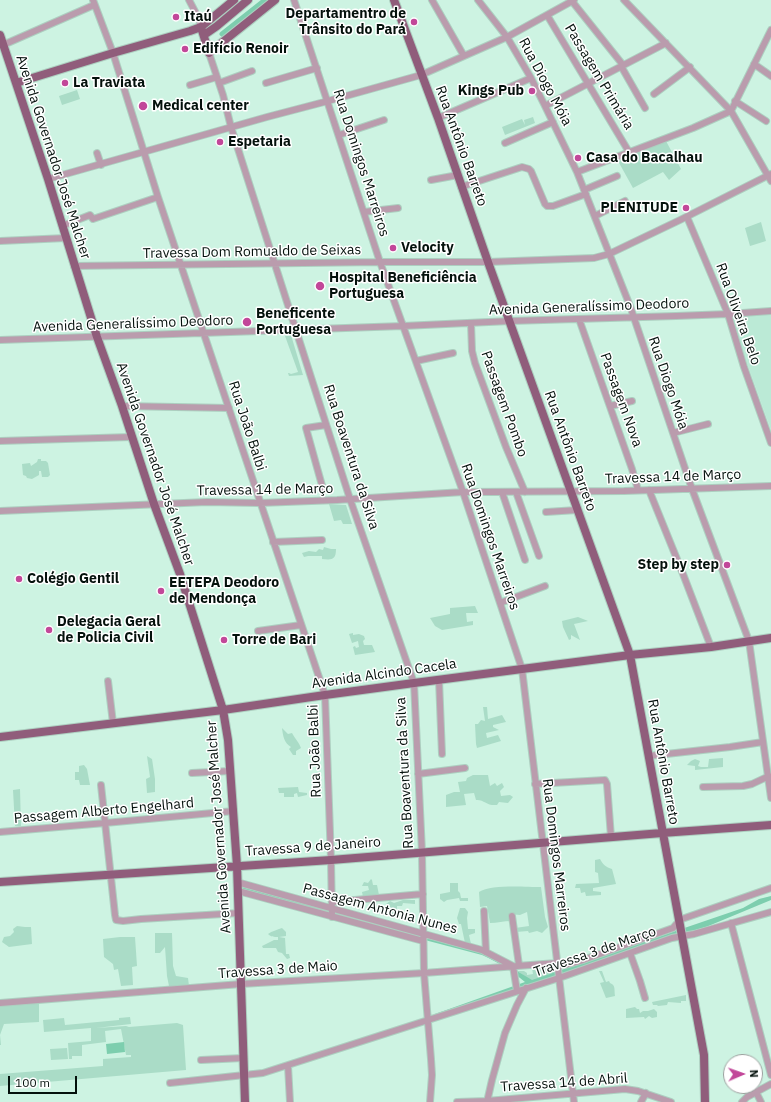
<!DOCTYPE html>
<html>
<head>
<meta charset="utf-8">
<style>
  body { margin:0 }
  #map { position:relative; width:771px; height:1102px; overflow:hidden; background:#cdf3e2; font-family:"IBM Plex Sans",sans-serif }
  canvas { display:block }
  .north { position:absolute; left:723px; top:1054px; width:40px; height:40px; box-sizing:border-box; background:#fff; border:1px solid #9ba09e; border-radius:50%; rotate:88deg; font-size:11px; font-weight:700; line-height:16px; text-align:center; color:#04110c }
  .north::after { content:''; display:block; margin:auto; width:14px; height:18px; background:#c24799; clip-path:polygon(50% 0,100% 100%,50% 72%,0 100%) }
  .scale { position:absolute; left:8px; top:1076px; width:69px; height:18px; box-sizing:border-box; border:2px solid #04110c; border-top:0; padding-left:5px; font-size:12px; line-height:14px; white-space:nowrap; color:#04110c; -webkit-text-stroke:3px #fff; paint-order:stroke }
</style>
</head>
<body>
<div id="map">
<canvas width="771" height="1102"></canvas>
<div class="north">N</div>
<div class="scale">100 m</div>
</div>
<script>
const context = document.querySelector('canvas').getContext('2d');
context.lineJoin = 'round';
function fill(path, color) { context.fillStyle = color; context.fill(path, 'evenodd'); }
function stroke(path, color, width, dash) { context.strokeStyle = color; context.lineWidth = width; context.lineCap = dash ? 'butt' : 'round'; context.setLineDash(dash || []); context.stroke(path); }
function label(font, color, halo, rows, align = 'center') {
  context.font = font + ' "IBM Plex Sans",sans-serif'; context.lineWidth = 3; context.setLineDash([]); context.textBaseline = 'middle'; context.strokeStyle = halo; context.fillStyle = color; for (const [text, x, y, turn = 0] of rows) {
    context.save(); context.translate(x, y); context.rotate((+turn || 0) * Math.PI / 180); context.textAlign = isNaN(turn) ? turn : align; if (halo) context.strokeText(text, 0, 0); context.fillText(text, 0, 0); context.restore();
  }
}
fill(new Path2D(`
  M771,311V430L747,363L731,315Z`), '#bbead6');
fill(new Path2D(`
  M77,90L80,99L62,105L59,96Z
  M533,117L535,123L505,135L502,127L522,119L525,125L524,120Z
  M666,141L681,169L669,180L663,172L633,188L618,161Z
  M761,222L766,241L750,246L745,228Z
  M291,335L303,375L289,376L288,373H289L291,374L298,372L285,336Z
  M38,459H41V461H46L48,463L50,475L48,477H42L41,471H39V475L32,479L27,478L26,476L23,475L22,464L30,463L31,466L37,462Z
  M329,504L346,505L352,524H343L341,520L334,521Z
  M324,547L331,549H336C336,560 332,560 322,559V556H308L304,557L302,553L309,551L316,552L319,549L323,550Z
  M475,606L478,613H466L467,622L473,621V625L442,630L435,626L430,618L450,614V608Z
  M578,617L588,621L574,624L580,640L571,635V639L569,640L563,627L562,621Z
  M353,633V635L359,634L364,636L365,639L363,641L364,645H372L375,652L355,655L353,647L355,646L356,648L359,647L358,641L352,643L349,634Z
  M483,707H487L488,719L502,715L506,722L493,725V727L499,730L486,733L487,738L498,735L501,741L477,748L476,744L475,724H478L481,720L485,721Z
  M282,728L288,734L292,733C295,739 299,742 301,748L296,751V755H293L289,749L291,747C284,743 283,736 282,728Z
  M147,756L152,759L155,779V792L147,793L146,779L150,777Z
  M723,758V767L695,770V766L687,765L691,761L695,759L700,761L698,766L701,767H708L709,759Z
  M84,765L87,769L90,785H80L79,780H75V772H79V766Z
  M473,775H488L490,786L495,783L497,786L502,783L504,787L500,791L501,796L510,795L513,797L508,803L499,802L497,805C486,806 484,799 476,800L474,793L464,794L466,805L446,807V795L454,792H460L458,782L466,781L467,778Z
  M298,787L299,792L307,793V795L298,797L297,793L294,794V797H284V793H279L278,788Z
  M20,789L21,826H15L13,790Z
  M600,859C603,865 606,867 612,869L616,884L593,888V891L601,892V895L586,896L585,892L581,893L580,888H575L576,884L599,883L598,873L595,872V860Z
  M371,879L372,880L373,885H377L379,895L363,897L362,892L369,890L368,886H362L364,882L368,883Z
  M450,883H458V891L460,893L461,898H468V901H460L459,898L447,900L444,902L440,899V894L450,892Z
  M541,887L545,917L548,927L542,933L537,931L529,933L528,931L516,932L515,928L529,926L527,912L520,915L509,914L511,921C504,921 497,923 490,923L487,906L480,907L479,892C491,884 525,887 541,887Z
  M403,900H415V904L403,903L402,906H397V912L391,914L390,917L387,914L386,904L390,901L394,903Z
  M460,908H465L468,912L467,918L468,929H475V933L469,935L471,944L465,943L461,924H459L457,918Z
  M17,926L25,927H31L32,944L9,947L2,942L4,937L10,936L14,932L13,929Z
  M282,928L286,932V936L279,937L285,938L286,954H289L290,958L287,959L282,953L278,952L276,948H263L262,946L274,940H278V937C274,937 271,937 268,934C272,931 277,930 282,928Z
  M155,933H172L173,966L176,976L188,978L189,986H169L167,976L165,947L160,953H155Z
  M120,937H135L137,966L132,967L133,985L121,986L118,969L114,970L113,964L104,957L103,939Z
  M555,965L556,972L532,981L517,971H524L527,973V975L533,974L532,968Z
  M599,971H602L606,982L609,981L610,983C616,985 614,990 615,996L606,998L600,983L604,982Z
  M686,995V1001H681V1003L668,1002L667,1005L658,1006L657,1005H653L652,1002Z
  M39,1000V1022L4,1024L0,1035L1,1045H0V1003Z
  M635,1007L637,1009H639L640,1013L643,1011H648L654,1009L657,1012V1017L652,1018L649,1016L645,1019L644,1017L626,1018V1009Z
  M130,1017L131,1024L96,1028L126,1026L129,1027L177,1023L183,1025L186,1070L0,1086V1074L103,1066V1059L131,1057V1055H126L121,1029L105,1031L106,1042L82,1045V1056H72V1059H69L68,1043L91,1041V1028L44,1032L43,1020L64,1018L65,1025L119,1020V1018Z
  M67,1048L68,1059L51,1060L50,1049Z`), '#aadcc7');
fill(new Path2D(`
  M238,886L483,952L492,956L532,980L743,908L759,899L771,896V900L706,927L675,936L436,1016L435,1014L525,982C512,971 498,962 482,955L238,891Z
  M124,1042L125,1052L107,1054L106,1044Z`), '#7dceae');
stroke(new Path2D(`
  M222,34L265,0`), '#7dceae', 5);
const minor = new Path2D(`
  M93,0L113,53L158,197L325,695L331,860L332,917
  M189,0L199,19L201,27
  M294,0L380,262L463,492L522,669L574,1102
  M432,0L464,56
  M478,0L507,37L531,78L545,106L577,172L630,306L692,489L749,641L771,798
  M571,0L623,65
  M624,0L731,111L771,181
  M547,15L629,152
  M3,45L94,5
  M209,53L223,95L231,127L350,499L414,683L422,852L424,973L431,1059L432,1075L430,1102
  M754,64L771,76
  M621,66L645,108
  M219,83L252,71
  M266,83L317,68
  M190,85L217,77
  M654,94L690,67
  M735,101L766,121
  M545,106L666,43
  M438,118L531,78
  M339,135L384,120
  M505,143L553,122
  M97,153L101,165
  M577,172L693,128L731,111L771,30
  M48,179L267,117L328,101L421,75L507,37L574,0
  M431,180L458,175
  M461,187L522,167L529,169L531,171L545,204L547,206H553L586,194
  M584,190L617,176
  M364,212L398,208
  M595,216L625,201
  M687,217L728,314L744,367L771,443
  M62,226L90,215L93,219L158,197
  M0,241L66,238
  M74,266L380,262H488L594,258L609,254L680,220L771,174
  M579,319L632,469L638,490
  M471,323L472,351L475,363L506,447L525,492
  M0,340L403,326L510,321L676,316L728,314L771,311
  M416,361L453,353
  M122,406L229,408
  M610,406L632,401
  M673,433L708,424
  M0,441L131,437
  M323,489L306,428L326,425
  M649,490L683,574L711,647
  M502,492L525,560
  M516,492L539,556
  M0,511L207,502L260,503L337,500L463,492L624,491L771,486
  M546,512L577,510
  M273,542L322,540
  M500,603L545,586
  M258,631L301,625
  M439,680L442,754
  M108,681L113,723
  M648,756L730,747L763,742
  M192,773L230,771
  M418,774L465,768
  M535,784L605,780L607,784L611,837
  M101,785L115,915L116,920L123,921L141,919L239,913
  M703,787L743,786L752,784L769,776
  M0,832L105,823L234,811
  M237,882L482,950L513,966L517,991
  M238,891L423,941
  M332,902L423,894
  M484,911L486,952
  M512,916L519,965
  M679,920L771,888
  M731,923L771,1075
  M630,953L640,981L645,998
  M0,1003L241,984L424,973L557,963L565,965L583,960L673,928L679,921
  M201,1060L243,1058
  M288,1066L290,1102
  M170,1083L263,1073L559,978L672,938L694,934L771,912
  M756,1092L761,1102
  M457,1102L487,1101L625,1089L638,1091L671,1102
  M487,1102L492,1080L505,1033L517,1005L526,988
  M641,1102L646,1093
  M742,1102L747,1097L771,1084`);
const major = new Path2D(`
  M394,0L438,118L488,262L630,655L704,1055L705,1102
  M201,27L209,53L275,0
  M0,35L48,179L97,337L122,406L154,504L180,574L223,710L228,740L237,866L245,1102
  M204,35L217,26L248,0
  M16,83L113,53L190,31L201,27L234,0
  M0,737L223,710L325,695L414,683L630,655L711,647L771,638
  M0,882L331,860L662,833L771,825`);
stroke(minor, '#adcfc0', 8);
stroke(major, '#adcfc0', 10);
stroke(minor, '#ba9cad', 6);
stroke(major, '#905d7b', 8);
for (const [x, y, r, color] of [
  [176,17,4,"#c24799"],
  [414,22,4,"#c24799"],
  [185,49,4,"#c24799"],
  [65,83,4,"#c24799"],
  [532,91,4,"#c24799"],
  [143,106,5,"#c24799"],
  [220,142,4,"#c24799"],
  [578,158,4,"#c24799"],
  [686,208,4,"#c24799"],
  [393,248,4,"#c24799"],
  [320,286,5,"#c24799"],
  [247,322,5,"#c24799"],
  [727,565,4,"#c24799"],
  [19,579,4,"#c24799"],
  [161,591,4,"#c24799"],
  [49,630,4,"#c24799"],
  [224,640,4,"#c24799"]
]) { const dot = new Path2D(); dot.arc(x, y, r, 0, 2 * Math.PI); context.fillStyle = color; context.fill(dot); stroke(dot, '#fff', 1.5); }
label('bold 14px', '#04110c', '#fff', [
  ["Departamentro de",406,14,"right"],
  ["Trânsito do Pará",406,30,"right"],
  ["Itaú",184,17],
  ["Edifício Renoir",193,49],
  ["La Traviata",73,83],
  ["Kings Pub",524,91,"right"],
  ["Medical center",152,106],
  ["Espetaria",228,142],
  ["Casa do Bacalhau",586,158],
  ["PLENITUDE",678,208,"right"],
  ["Velocity",401,248],
  ["Hospital Beneficiência",329,278],
  ["Portuguesa",329,294],
  ["Beneficente",256,314],
  ["Portuguesa",256,330],
  ["Step by step",719,565,"right"],
  ["Colégio Gentil",27,579],
  ["EETEPA Deodoro",169,583],
  ["de Mendonça",169,599],
  ["Delegacia Geral",57,622],
  ["de Policia Civil",57,638],
  ["Torre de Bari",232,640]
], 'left');
label('14px', '#04110c', '#fff', [
  ["Passagem Primária",599,77,59],
  ["Rua Diogo Móia",545,82,62],
  ["Rua Antônio Barreto",461,146,70],
  ["Avenida Governador José Malcher",53,157,72],
  ["Rua Domingos Marreiros",361,163,72],
  ["Travessa Dom Romualdo de Seixas",252,252,-1],
  ["Avenida Generalíssimo Deodoro",589,307,-2],
  ["Rua Oliveira Belo",738,314,70],
  ["Avenida Generalíssimo Deodoro",133,324,-2],
  ["Rua Diogo Móia",668,383,71],
  ["Passagem Nova",621,400,70],
  ["Passagem Pombo",504,404,70],
  ["Rua João Balbi",247,426,72],
  ["Rua Antônio Barreto",570,451,70],
  ["Rua Boaventura da Silva",351,457,72],
  ["Avenida Governador José Malcher",155,464,71],
  ["Travessa 14 de Março",673,477,-2],
  ["Travessa 14 de Março",265,490,-1],
  ["Rua Domingos Marreiros",490,537,71],
  ["Avenida Alcindo Cacela",384,674,-8],
  ["Rua João Balbi",315,751,-92],
  ["Rua Antônio Barreto",663,762,80],
  ["Rua Boaventura da Silva",405,773,-93],
  ["Passagem Alberto Engelhard",104,811,-5],
  ["Avenida Governador José Malcher",219,827,-94],
  ["Travessa 9 de Janeiro",313,847,-4],
  ["Rua Domingos Marreiros",556,855,83],
  ["Passagem Antonia Nunes",380,909,15],
  ["Travessa 3 de Março",595,952,-19],
  ["Travessa 3 de Maio",278,970,-4],
  ["Travessa 14 de Abril",564,1083,-4]
]);
</script>
</body>
</html>
